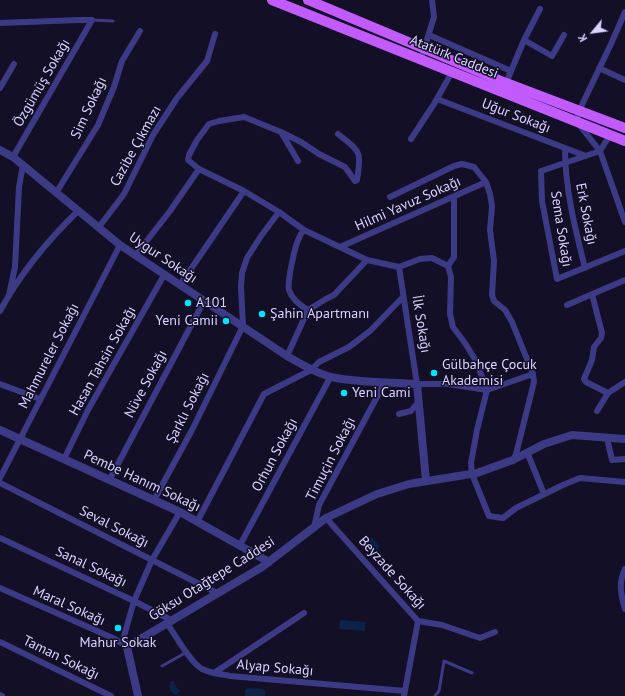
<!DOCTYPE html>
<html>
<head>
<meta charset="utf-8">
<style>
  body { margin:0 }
  #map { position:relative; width:625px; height:696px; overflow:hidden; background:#130f26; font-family:"PT Sans",sans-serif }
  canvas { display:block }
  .north { position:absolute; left:573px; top:12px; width:40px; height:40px; -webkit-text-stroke:3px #130f26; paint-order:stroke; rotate:241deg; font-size:11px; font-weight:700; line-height:16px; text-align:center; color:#d9d4ff }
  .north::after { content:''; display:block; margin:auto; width:14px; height:18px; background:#d9d4ff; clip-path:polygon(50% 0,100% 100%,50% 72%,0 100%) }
</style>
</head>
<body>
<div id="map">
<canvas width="625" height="696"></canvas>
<div class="north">K</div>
</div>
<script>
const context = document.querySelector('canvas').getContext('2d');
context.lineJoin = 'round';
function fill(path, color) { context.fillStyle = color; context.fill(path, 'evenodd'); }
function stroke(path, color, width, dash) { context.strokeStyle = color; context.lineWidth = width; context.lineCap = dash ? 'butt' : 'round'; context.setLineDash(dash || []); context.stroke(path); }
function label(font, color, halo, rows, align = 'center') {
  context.font = font + ' "PT Sans",sans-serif'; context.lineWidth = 3; context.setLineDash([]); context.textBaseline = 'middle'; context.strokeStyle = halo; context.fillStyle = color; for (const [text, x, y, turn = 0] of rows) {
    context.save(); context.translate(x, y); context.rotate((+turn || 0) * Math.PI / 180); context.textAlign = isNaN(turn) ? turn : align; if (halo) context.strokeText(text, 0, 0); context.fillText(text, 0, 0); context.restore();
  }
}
fill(new Path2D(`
  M372,537L380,547L376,550L368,541Z
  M340,620L365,622V631L339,629Z
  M171,681H174L176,687L180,691L177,694H174C169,691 169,685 171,681Z
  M248,688L263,689L266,692L265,696H245V690Z`), '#0c2248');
stroke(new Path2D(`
  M92,20L113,21
  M162,666L187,652
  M435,696L439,691L444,661L472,673`), '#3d3a85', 3);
stroke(new Path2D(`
  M625,12L611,44L579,111L577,122L600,151L625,222
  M0,23L79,20H92L13,157
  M429,35L511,71
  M524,40L540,9
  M421,59L434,17L432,0
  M599,68L625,80
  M506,83L524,40L552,56L564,35
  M0,88L14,64
  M437,99L586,156
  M281,132L298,161
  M338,134C360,152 362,150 357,180L355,181L345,167L319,154L301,142L281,132L244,117L219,121L209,124L197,140L189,155L188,160L199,169L244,191L279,212L304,230L367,260L399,267L420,259L432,258L448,266L451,277L450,314L453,327L465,343L476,361L487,390L477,430L471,463L472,474L489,516L503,518L516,508L563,485L580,478L625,482
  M411,139L434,104L452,72
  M565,148C565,189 575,228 585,268
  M600,151L541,171L542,201L557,279L625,251
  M600,151L610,135
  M56,193L98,125L114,87L122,61L140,31
  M390,197L454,166L462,164L474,167L486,182L490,194L492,206L490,230L494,261L492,295L494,301L505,310L512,322L533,374L534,382L516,454L513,460
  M99,227L124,194L153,135L177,98L207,61L215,34
  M304,230C302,232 300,235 299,238C295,245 287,282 289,290C292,299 301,306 308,310
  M340,247L486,182
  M135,256L170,211L199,169
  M448,266L454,257V197
  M399,267L417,384H448L487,390L533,374
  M180,285L244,191
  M592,294L602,333L601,338L594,347L592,360L584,379L586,382L608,393
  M9,295L15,267L19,187L23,165
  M567,305L625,280
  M0,311C20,274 47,241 78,211
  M287,356L308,310L326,299L334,295L367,260
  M0,384L40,399
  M597,411L608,393L625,382
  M399,414L411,411L419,401
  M607,438L612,460L625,459
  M527,452L544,494
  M64,459L88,410L164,275
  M0,478L120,245
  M110,479L204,301
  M0,483L217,593
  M154,500L192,430L243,326L241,287L242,273L247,258L261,236L279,212
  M326,518L418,621L442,625L480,638L495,632
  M197,522L264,394L311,370L319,362L349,347L370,331L403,297
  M314,528L319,505L385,382
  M0,538L134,601L171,620
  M240,545L331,376
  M625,569C618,583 621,595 625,609
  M0,588L115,639L127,647
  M167,623C175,635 190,662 202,669C210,673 221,674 230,676L405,691
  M0,642L111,696
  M127,647L124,636L134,601L152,560L180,512
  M214,673L304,613
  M0,695L2,696
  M404,696L418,621`), '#3d3a85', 6);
stroke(new Path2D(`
  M0,150L13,157L120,245L287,356C301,364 315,373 331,377C359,383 389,382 417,384L426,481
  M0,430L180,512L269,562
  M138,696L127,647L262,567L326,518L377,494L409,484L477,473L513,460L544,444L572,435L625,439`), '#3d3a85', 8);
stroke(new Path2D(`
  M272,0L625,141
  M308,0L506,83L625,128`), '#c25bff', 10);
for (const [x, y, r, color] of [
  [188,303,4,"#00e5ff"],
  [262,314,4,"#00e5ff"],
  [226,321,4,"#00e5ff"],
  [434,373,4,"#00e5ff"],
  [344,393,4,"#00e5ff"],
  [118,628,4,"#00e5ff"]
]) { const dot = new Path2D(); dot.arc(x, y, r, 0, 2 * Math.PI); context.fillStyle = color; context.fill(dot); stroke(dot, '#130f26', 1.5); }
label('14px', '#d9d4ff', '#130f26', [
  ["Atatürk Caddesi",454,57,22],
  ["Özgümüş Sokağı",42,83,-60],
  ["Sim Sokağı",89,108,-65],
  ["Uğur Sokağı",516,116,21],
  ["Cazibe Çıkmazı",136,146,-61],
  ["Hilmi Yavuz Sokağı",408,204,-24],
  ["Erk Sokağı",586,214,79],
  ["Sema Sokağı",561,229,81],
  ["Uygur Sokağı",163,258,34],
  ["İlk Sokağı",421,324,81],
  ["Mahmureler Sokağı",49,356,-63],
  ["Hasan Tahsin Sokağı",103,361,-61],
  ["Nüve Sokağı",146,384,-62],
  ["Şarklı Sokağı",188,408,-63],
  ["Orhun Sokağı",275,455,-62],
  ["Timuçin Sokağı",331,459,-63],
  ["Pembe Hanım Sokağı",142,481,25],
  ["Seval Sokağı",114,527,27],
  ["Sanal Sokağı",91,567,25],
  ["Beyzade Sokağı",392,573,48],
  ["Göksu Otağtepe Caddesi",212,579,-32],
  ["Maral Sokağı",69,606,24],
  ["Taman Sokağı",61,658,26],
  ["Alyap Sokağı",275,668,5]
]);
label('14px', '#d9d4ff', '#130f26', [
  ["A101",196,303],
  ["Şahin Apartmanı",270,314],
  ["Yeni Camii",218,321,"right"],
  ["Gülbahçe Çocuk",442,365],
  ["Akademisi",442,381],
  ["Yeni Cami",352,393],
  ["Mahur Sokak",118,643,"center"]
], 'left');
</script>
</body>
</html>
